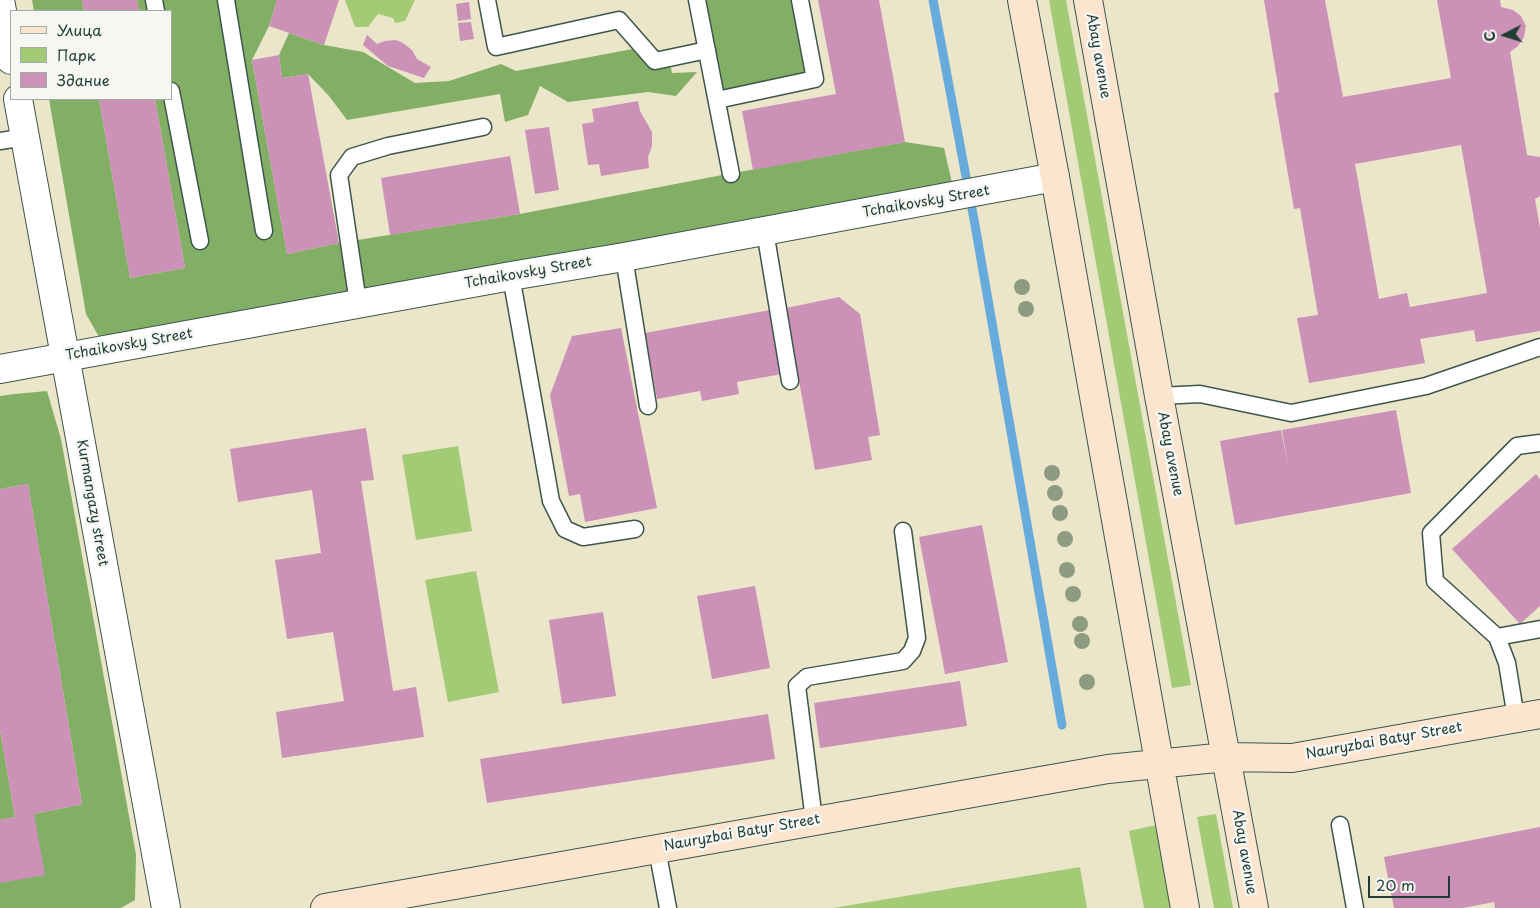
<!DOCTYPE html>
<html>
<head>
<meta charset="utf-8">
<style>
  body { margin:0 }
  #map { position:relative; width:1540px; height:908px; overflow:hidden; background:#ebe6c9; font-family:"Playpen Sans",sans-serif }
  canvas { display:block }
  .legend { position:absolute; left:10px; top:10px; width:162px; height:90px; box-sizing:border-box; background:#f6f6f2; border:1px solid #a0aca6; margin:0; padding:6px 9px; list-style:none; font-size:15px; color:#1f3d34 }
  .legend li { display:flex; align-items:center; gap:10px; height:25px }
  .legend b { width:25px; border:1px solid #a0aca6 }
  .north { position:absolute; left:1480px; top:10px; width:50px; height:50px; -webkit-text-stroke:4px #f6f6f2; paint-order:stroke; rotate:265deg; font-size:14px; font-weight:700; line-height:20px; text-align:center; color:#1f3d34 }
  .north::after { content:''; display:block; margin:auto; width:18px; height:22px; background:#1f3d34; clip-path:polygon(50% 0,100% 100%,50% 72%,0 100%) }
  .scale { position:absolute; left:1368px; top:876px; width:82px; height:22px; box-sizing:border-box; border:2px solid #1f3d34; border-top:0; padding-left:6px; font-size:15px; line-height:18px; white-space:nowrap; color:#1f3d34; -webkit-text-stroke:4px #f6f6f2; paint-order:stroke }
</style>
</head>
<body>
<div id="map">
<canvas width="1540" height="908"></canvas>
<ul class="legend">
<li><b style="height:6px;background:#fce5cf"></b>Улица</li>
<li><b style="height:14px;background:#a3ca75"></b>Парк</li>
<li><b style="height:14px;background:#cb91b7"></b>Здание</li>
</ul>
<div class="north">С</div>
<div class="scale">20 m</div>
</div>
<script>
const context = document.querySelector('canvas').getContext('2d');
context.lineJoin = 'round';
function fill(path, color) { context.fillStyle = color; context.fill(path, 'evenodd'); }
function stroke(path, color, width, dash) { context.strokeStyle = color; context.lineWidth = width; context.lineCap = dash ? 'butt' : 'round'; context.setLineDash(dash || []); context.stroke(path); }
function label(font, color, halo, rows, align = 'center') {
  context.font = font + ' "Playpen Sans",sans-serif'; context.lineWidth = 5; context.setLineDash([]); context.textBaseline = 'middle'; context.strokeStyle = halo; context.fillStyle = color; for (const [text, x, y, turn = 0] of rows) {
    context.save(); context.translate(x, y); context.rotate((+turn || 0) * Math.PI / 180); context.textAlign = isNaN(turn) ? turn : align; if (halo) context.strokeText(text, 0, 0); context.fillText(text, 0, 0); context.restore();
  }
}
fill(new Path2D(`
  M345,0H415L405,21L395,23L393,18L378,14L368,27H355Z
  M1049,0H1066L1191,685L1172,688Z
  M458,446L472,531L416,540L402,455Z
  M476,571L499,692L448,702L425,580Z
  M1216,814L1233,908H1214L1197,817Z
  M1169,822L1185,908H1144L1129,831Z
  M1080,867L1087,908H833Z`), '#a3ca75');
fill(new Path2D(`
  M32,0H82L84,11H34Z
  M137,0H277L269,26L252,60L287,254L339,243L520,214L717,176L905,142L944,148L955,196L106,349L86,314L49,99H99L130,278L185,268L155,99H171V11H139Z
  M697,0H800L815,79L717,100Z
  M289,33L324,45L363,52L415,83L449,81L501,64L516,71L643,47L669,58L672,73L697,72L676,96L648,92L568,102L540,86L528,115L505,122L500,94L347,120L329,96L308,74L282,78L279,55Z
  M47,391L61,439L136,855L135,900L121,908H0V883L34,814L82,804L28,484L0,489V396L15,394Z
  M0,730L15,817L0,820Z`), '#82ae66');
stroke(new Path2D(`
  M933,0L975,225L1062,725`), '#67abdc', 9);
fill(new Path2D(`
  M82,0H137L139,11H84Z
  M277,0H339L324,45L269,26Z
  M818,0H879L905,142L753,170L742,111L836,94Z
  M1264,0H1325L1343,97L1451,78L1437,0H1500L1501,7L1513,10L1521,16L1526,26L1524,37L1518,46L1510,52L1527,155L1540,157V196L1535,199L1540,228V331L1476,342L1474,330L1420,339L1425,363L1309,383L1297,318L1318,315L1300,208L1294,209L1274,93L1279,92ZM1461,145L1487,293L1410,307L1407,293L1379,299L1355,164Z
  M469,2L471,19L458,21L456,4Z
  M471,22L474,39L460,41L458,23Z
  M367,35L377,44L385,41L396,40L403,43L412,50L417,59L431,67L424,78L388,66L363,45Z
  M279,55L282,78L308,74L339,243L287,254L252,60Z
  M99,99H155L185,268L130,278Z
  M638,101L640,111L652,132V146L648,157L649,168L601,176L599,164L588,165L582,124L594,122L592,109Z
  M549,127L559,190L535,194L525,130Z
  M510,156L520,214L390,235L381,178Z
  M839,297L860,314L880,435L868,437L872,460L815,470L786,308Z
  M770,310L782,374L737,382L739,394L702,401L700,391L657,399L645,333Z
  M621,328L657,508L585,522L580,494L569,496L550,395L572,336Z
  M1396,410L1411,493L1235,525L1220,441L1281,430L1288,464L1282,430Z
  M366,428L374,480L361,481L393,691L416,687L424,737L282,758L276,712L344,701L333,632L287,639L275,560L321,553L312,490L238,502L230,449Z
  M1536,474L1540,479V606L1520,624L1452,549Z
  M28,484L82,804L34,814L45,875L0,883V820L15,817L0,730V489Z
  M982,525L1008,662L945,674L919,537Z
  M755,586L770,668L712,679L697,596Z
  M603,612L616,696L562,704L549,620Z
  M960,681L967,726L820,748L814,703Z
  M768,714L775,759L487,803L480,759Z
  M1540,827V908H1495L1494,902L1463,908H1394L1384,857Z`), '#cb91b7');
const service = new Path2D(`
  M154,0L156,11
  M226,0L264,231
  M487,0L496,47L619,20L655,61L707,50
  M697,0L731,174
  M171,91L200,241
  M717,100L815,79L800,0
  M0,141L25,137
  M765,231L790,381
  M624,257L648,406
  M511,276L551,501L565,529L583,537L635,529
  M358,303L339,175L352,157L388,146L483,127
  M1159,396L1200,394L1291,413L1426,386L1540,347
  M1497,637L1540,629
  M1516,718L1507,663L1497,637L1435,581L1431,533L1517,446L1540,443
  M814,820L797,686L807,677L903,661L912,651L917,638L903,531
  M1340,825L1355,908
  M657,849L668,908`);
const minor = new Path2D(`
  M0,369L511,276L624,257L1055,177`);
const tertiary = new Path2D(`
  M0,0L11,60
  M18,99L166,908`);
const secondary = new Path2D(`
  M1022,0L1055,177L1185,908
  M1088,0L1159,396L1254,908
  M325,908L1108,769L1226,757L1292,758L1540,714`);
stroke(service, '#3e564a', 19);
stroke(minor, '#3e564a', 30);
stroke(tertiary, '#3e564a', 30);
stroke(secondary, '#3e564a', 30);
stroke(service, '#fff', 16);
stroke(minor, '#fff', 28);
stroke(tertiary, '#fff', 28);
stroke(secondary, '#fce5cf', 28);
context.fillStyle = '#8d9c80';
for (const [x, y] of [
  [1022,287],
  [1026,309],
  [1052,473],
  [1055,493],
  [1060,513],
  [1065,539],
  [1067,570],
  [1073,594],
  [1080,624],
  [1082,641],
  [1087,682]
]) { context.beginPath(); context.arc(x, y, 8, 0, 2 * Math.PI); context.fill(); }
label('14px', '#1f3d34', '#f6f6f2', [
  ["Abay avenue",1098,56,80],
  ["Tchaikovsky Street",926,202,-10],
  ["Tchaikovsky Street",528,273,-10],
  ["Tchaikovsky Street",129,345,-10],
  ["Abay avenue",1170,454,79],
  ["Kurmangazy street",92,503,80],
  ["Nauryzbai Batyr Street",1384,741,-10],
  ["Nauryzbai Batyr Street",742,833,-10],
  ["Abay avenue",1244,852,80]
]);
</script>
</body>
</html>
